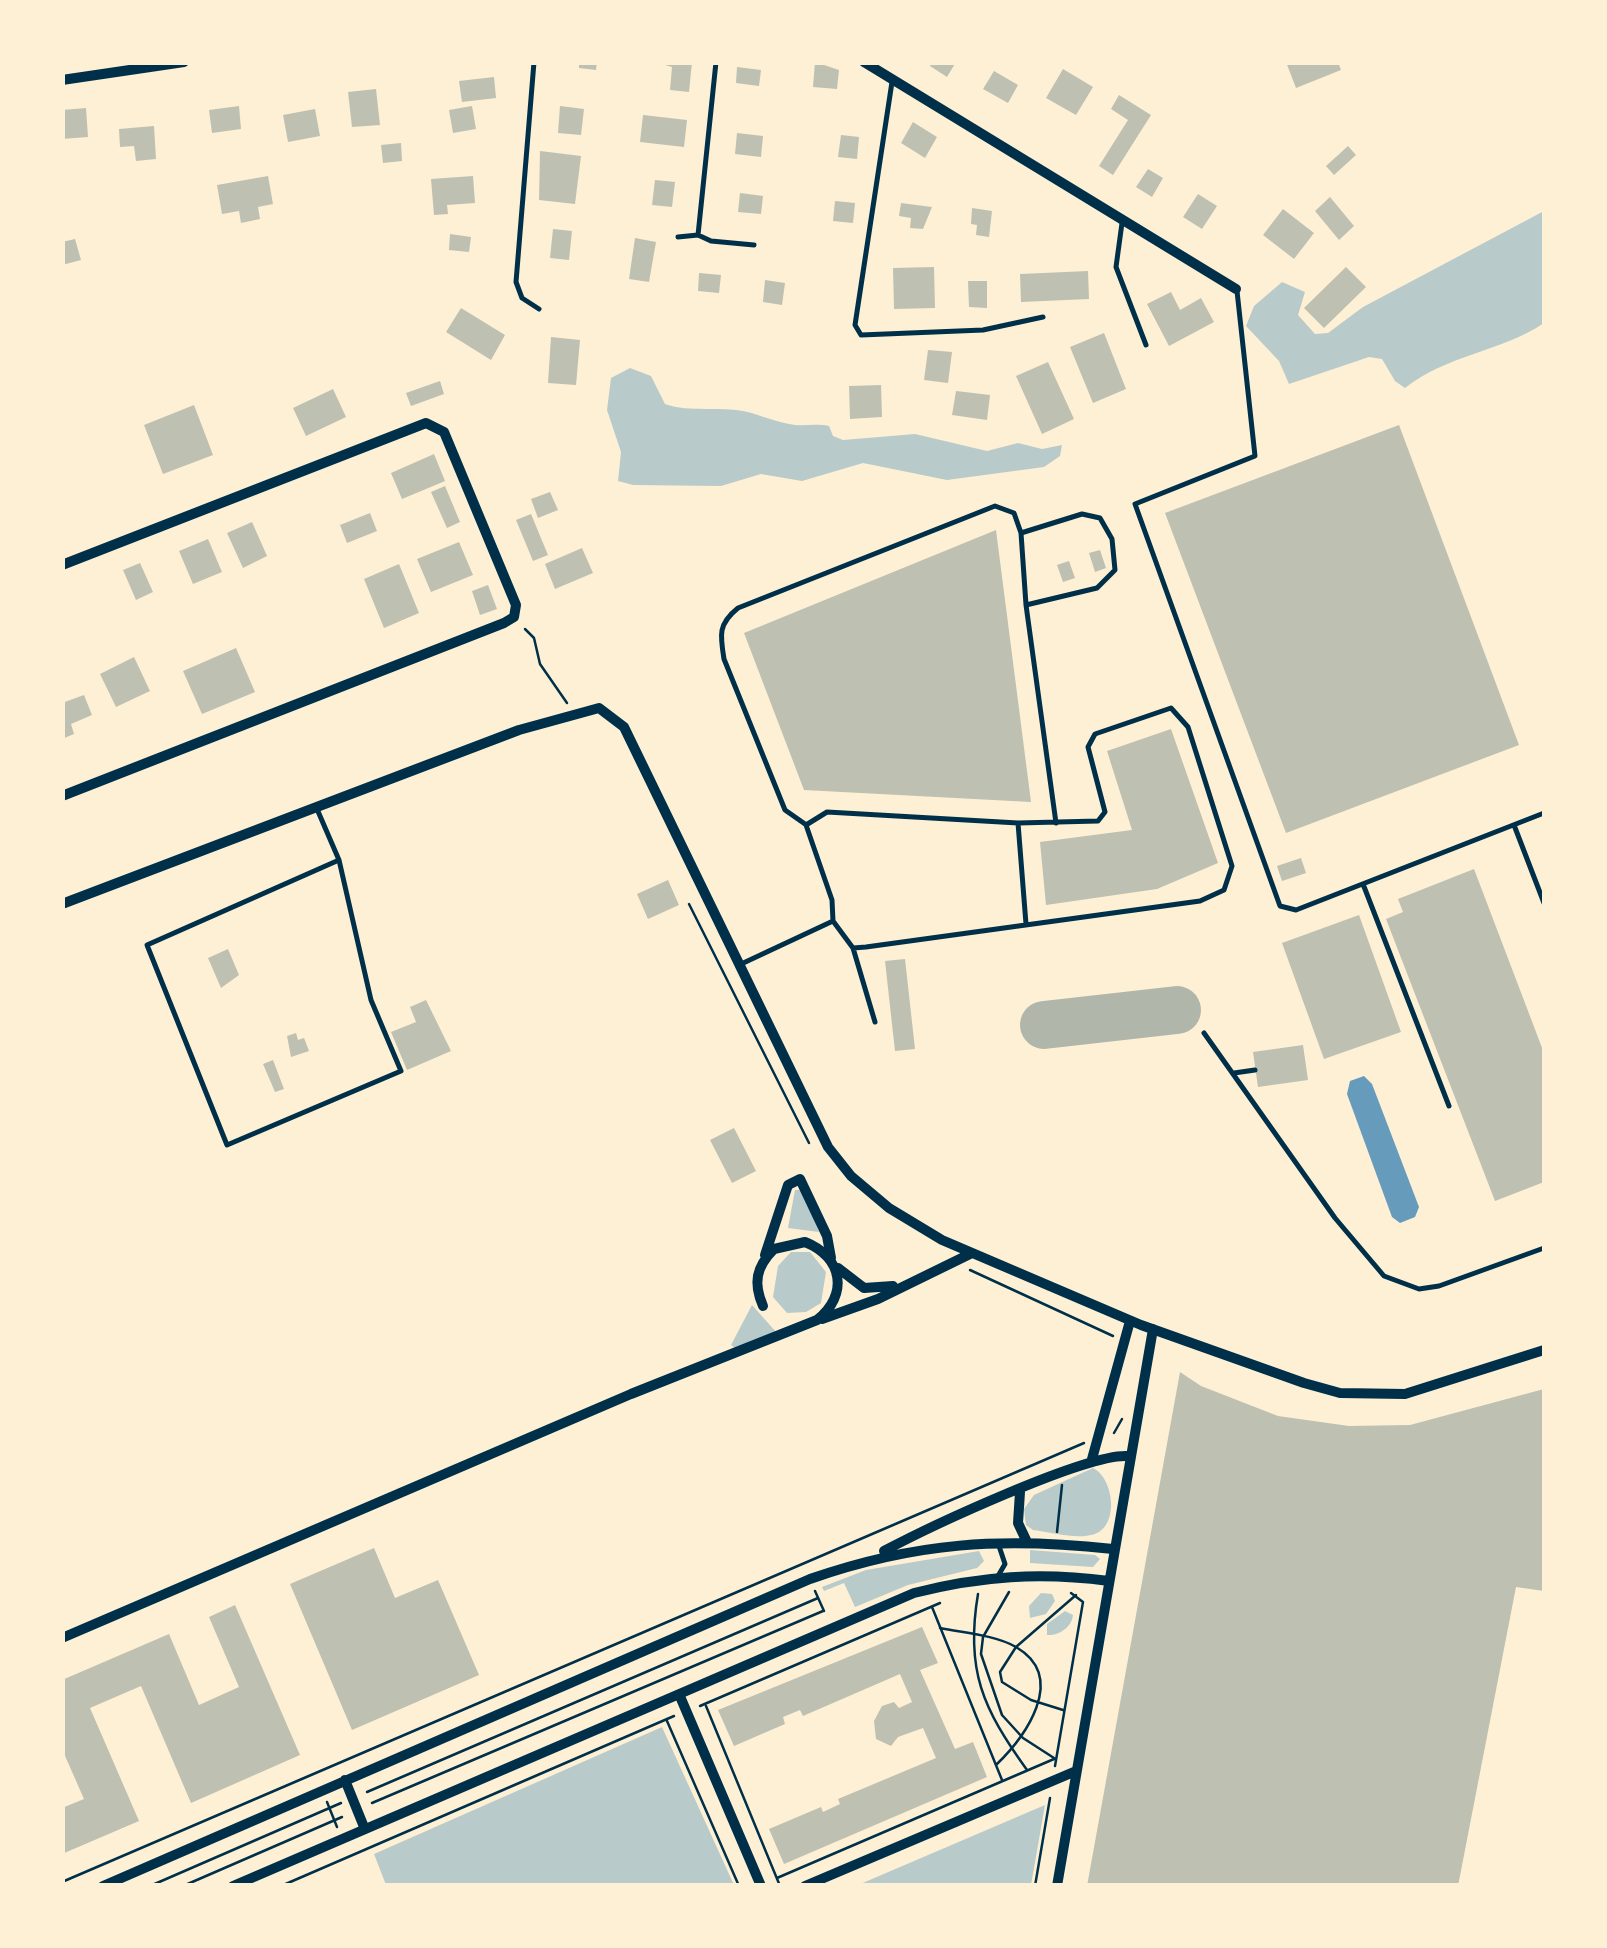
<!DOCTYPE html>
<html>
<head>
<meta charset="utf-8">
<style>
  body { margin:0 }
  #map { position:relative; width:1607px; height:1948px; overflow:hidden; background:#fdf0d5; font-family:"Exo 2",sans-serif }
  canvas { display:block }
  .frame { position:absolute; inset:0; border:65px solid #fdf0d5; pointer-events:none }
</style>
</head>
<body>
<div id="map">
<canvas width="1607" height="1948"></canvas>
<div class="frame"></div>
</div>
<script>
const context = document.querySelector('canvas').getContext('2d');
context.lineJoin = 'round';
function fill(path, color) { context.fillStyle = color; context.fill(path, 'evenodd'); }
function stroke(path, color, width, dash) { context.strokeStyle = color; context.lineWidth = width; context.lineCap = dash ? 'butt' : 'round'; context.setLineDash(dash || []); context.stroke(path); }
fill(new Path2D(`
  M1544,211V323C1501,352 1446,355 1405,388L1395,381L1382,359L1369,357L1289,384L1279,361L1246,326L1254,306L1282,282L1305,292L1298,315L1315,334L1328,333L1363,307Z
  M630,368L651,376L665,404C687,412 712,407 736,410C755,412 771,421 789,424C802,427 815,423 829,426L833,436L843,440L915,434L987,451L1018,443L1042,449L1062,445L1060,456L1044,467L947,480L863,463L802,481L761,474L721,486L633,485L618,481L621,452L607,410L611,378Z
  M795,1190H803L819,1232L788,1228Z
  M791,1252H810L826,1272L821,1303L806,1312L787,1313L773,1297L778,1266Z
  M752,1305L777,1333L735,1348L731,1345Z
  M1093,1468C1115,1479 1120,1530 1091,1535C1074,1539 1051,1532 1033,1530L1026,1525L1024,1509L1034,1495Z
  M1030,1550L1095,1555L1100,1559L1093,1567L1030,1563Z
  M979,1551L984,1561L977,1568L908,1585L855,1607L844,1583L824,1591L822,1587L866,1570Z
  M1041,1593L1052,1594L1055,1601L1046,1614L1030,1618L1029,1606Z
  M1065,1611L1073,1615C1072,1627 1059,1636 1047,1635V1624Z
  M662,1727L734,1885H386L374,1854Z
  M1045,1805L1031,1885H858Z`), '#b9caca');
fill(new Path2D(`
  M1364,1076L1372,1084L1419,1207L1415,1217L1400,1223L1392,1217L1347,1094L1350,1081Z`), '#669bbc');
stroke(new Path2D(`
  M1044,1025L1177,1010`), '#b1b6ab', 48);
fill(new Path2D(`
  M579,62H597L596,70L579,68Z
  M655,62H692L689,92L670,90L672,67Z
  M815,62L839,70L837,89L813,87Z
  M932,62H956L947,77L930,66Z
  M1286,62H1338L1341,70L1296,88Z
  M737,67L761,70L759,86L736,83Z
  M1063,69L1093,87L1076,115L1046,98Z
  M994,71L1018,85L1008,103L983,89Z
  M494,77L496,98L462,102L459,81Z
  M376,89L380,125L352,127L348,92Z
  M1119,95L1151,115L1113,175L1099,166L1128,120L1111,109Z
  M239,106L241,129L212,133L209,110Z
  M472,106L476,129L453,133L449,110Z
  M560,106L584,109L581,135L558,133Z
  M86,108L88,137L62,139V110Z
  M315,109L320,136L288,142L283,115Z
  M643,115L687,120L684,147L640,142Z
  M913,122L937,137L925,158L901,143Z
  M154,126L156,159L136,161L134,146L120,147L119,129Z
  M737,133L763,136L761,157L735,154Z
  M841,135L859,137L857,159L838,157Z
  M401,143L402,161L383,163L381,145Z
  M1348,146L1356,155L1334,175L1326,166Z
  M540,151L581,156L575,204L539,200Z
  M1148,169L1163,178L1152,197L1136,187Z
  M268,176L273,204L258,207L260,219L241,223L239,211L222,214L217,185Z
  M473,176L475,203L447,205L448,214L434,215L431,179Z
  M655,180L675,182L672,207L652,205Z
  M740,193L763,196L761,214L738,212Z
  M1198,194L1217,206L1202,229L1183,217Z
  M1330,197L1354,226L1339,240L1315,211Z
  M835,201L855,203L853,223L833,221Z
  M901,203L932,207L923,229L910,228L911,218L899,216Z
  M972,208L992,211L989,237L976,235L977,225L971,224Z
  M1283,209L1314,233L1294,259L1263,235Z
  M553,229L572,231L569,260L550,258Z
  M450,234L471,237L469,252L449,250Z
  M635,238L656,242L649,282L629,279Z
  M75,239L81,260L62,265V242Z
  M934,267L935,308L894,309L893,268Z
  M1346,267L1366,287L1324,328L1304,308Z
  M1088,271L1089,299L1021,302L1020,274Z
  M699,273L721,275L719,293L698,291Z
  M765,280L785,283L782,305L763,302Z
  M968,281H987V308L969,307Z
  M1171,292L1180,310L1201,298L1214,322L1169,346L1147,304Z
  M461,308L505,335L491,360L446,332Z
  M1104,333L1126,389L1093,403L1070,347Z
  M551,337L580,340L576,385L548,383Z
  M928,350L952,352L948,383L924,380Z
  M1048,362L1074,419L1042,434L1016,376Z
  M440,381L444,394L411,406L406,393Z
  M881,385L882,417L850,419L849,386Z
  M333,389L346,417L306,436L293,408Z
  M956,391L990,395L987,420L952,415Z
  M194,405L213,455L163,474L144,425Z
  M1399,425L1519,745L1286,833L1165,513Z
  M434,454L445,481L402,499L391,473Z
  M445,486L460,522L447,528L431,492Z
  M550,492L558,510L538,518L531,499Z
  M370,513L377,531L347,543L340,525Z
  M531,514L548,555L533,561L516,520Z
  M252,522L267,556L243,568L227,533Z
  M996,530L1031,802L804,790L744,633Z
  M208,539L222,572L193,584L179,551Z
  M459,542L473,575L431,592L417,559Z
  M582,548L593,573L555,589L545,564Z
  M1100,550L1106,568L1095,572L1089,553Z
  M1069,561L1075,578L1063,582L1057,565Z
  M140,563L153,592L136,600L123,570Z
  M399,564L419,613L384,628L364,579Z
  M488,585L497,609L480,615L472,591Z
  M236,648L255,692L202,714L183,671Z
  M134,657L150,691L116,707L100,674Z
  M84,695L92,715L71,724L74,734L62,739V703Z
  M1171,729L1218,863L1157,889L1046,905L1040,842L1132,830L1107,751Z
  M1301,858L1306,873L1282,881L1277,866Z
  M1474,869L1544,1053V1182L1495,1201L1386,919L1403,912L1398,899Z
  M668,880L679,905L648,919L637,894Z
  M1359,915L1401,1032L1324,1059L1282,943Z
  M228,949L239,975L221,988L208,958Z
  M905,959L915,1049L895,1051L885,961Z
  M426,1000L451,1051L407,1070L391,1032L416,1022L410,1007Z
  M296,1033L298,1040L304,1038L309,1051L291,1057L287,1036Z
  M1303,1045L1308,1080L1258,1087L1253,1052Z
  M273,1060L284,1089L275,1092L263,1064Z
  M734,1128L756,1171L732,1183L710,1140Z
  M1180,1372L1201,1386L1278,1416L1349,1426L1410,1425L1544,1389V1591L1516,1587L1458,1886H1087Z
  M374,1548L395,1598L438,1580L479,1675L352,1730L290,1584Z
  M235,1605L300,1755L191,1803L141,1686L90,1708L139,1821L62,1854V1808L84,1799L62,1749V1680L169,1634L199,1705L239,1687L209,1617Z
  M922,1627L938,1663L920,1670L955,1749L973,1742L987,1777L784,1864L769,1829L821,1807L823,1812L840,1804L838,1799L936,1758L923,1728L898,1737L891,1746L876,1739L874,1721L882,1706L894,1702L899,1708L912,1702L900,1674L803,1716L800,1710L783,1717L785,1724L734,1746L718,1710Z`), '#bec0b2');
stroke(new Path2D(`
  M525,629L534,638L540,664L567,703
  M689,904L809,1143
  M970,1270L1113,1336
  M1114,1433L1122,1419
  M1057,1532L1062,1485
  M815,1591L824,1611
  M1009,1592L983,1637L981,1654L1002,1715L1023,1738L1054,1758
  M978,1594C965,1670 983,1709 1027,1770
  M932,1607L1002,1780
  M940,1628C964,1633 995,1635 1016,1647C1069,1678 1024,1738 996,1765
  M700,1706L940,1603
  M706,1706L780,1886
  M1063,1710L1031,1700L1002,1682L1000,1672L1016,1647L1076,1595
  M667,1721L739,1886
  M1055,1766L1083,1602L1071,1593
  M367,1792L818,1598
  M327,1802L337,1827
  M372,1803L823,1611
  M777,1878L1054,1759
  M62,1882L1084,1443
  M150,1886L341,1803
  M183,1886L342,1817
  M281,1886L674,1716
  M1035,1886L1050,1798`), '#003049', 2.5);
stroke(new Path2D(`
  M534,62L516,282L522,298L539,309
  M716,62L698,235L711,241L754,245
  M892,82L855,325L861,335L983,330L1043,317
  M1122,223L1116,267L1146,345
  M678,237L698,235
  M1237,291L1255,456L1135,504L1280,906L1296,910L1544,813
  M1021,533L1082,514L1100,518L1112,539L1115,570L1097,588L1026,605
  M317,809L339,860L371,1000L401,1071L227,1145L147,945L339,860
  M1018,823L1026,924
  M805,824L785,810L724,659C720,635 718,624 738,608L995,506L1014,513L1021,533L1026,605L1056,823
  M1514,825L1544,903
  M1363,884L1449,1106
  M853,948L875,1022
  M739,965L833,921L832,900L806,825L827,812L1018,823L1098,821L1105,812L1088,747L1095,734L1171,708L1188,727L1232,866L1224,890L1200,901L866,947L853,948L833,921
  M1204,1033L1335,1218L1384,1276L1419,1289L1439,1286L1544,1248
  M1234,1073L1255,1070
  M998,1576L1005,1564L998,1543`), '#003049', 5);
stroke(new Path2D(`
  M864,62L1236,289
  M62,80L184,62
  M62,565L426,423L444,432L516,605L514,617L504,623L62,796
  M62,904L519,730L599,708L624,727L828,1147L851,1176L889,1208L942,1240L1141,1325L1304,1383L1340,1393L1405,1394L1544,1350
  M765,1255L788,1185L800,1179L827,1236L831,1258
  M838,1268L864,1288L893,1286
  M822,1319L878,1299L970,1254
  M1092,1459L1130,1321
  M1020,1492L1018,1523L1026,1540
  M884,1551C927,1528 1086,1453 1128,1456
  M62,1638L631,1394L817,1320C849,1295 843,1257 805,1242L774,1249C756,1267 753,1283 763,1306
  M679,1694L761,1886
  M345,1780L364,1827
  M103,1886L810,1579C916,1542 1002,1537 1113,1549
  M233,1886L914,1593C981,1576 1040,1572 1109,1581
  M805,1886L1076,1771
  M1057,1886L1153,1329`), '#003049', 10);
</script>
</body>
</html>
